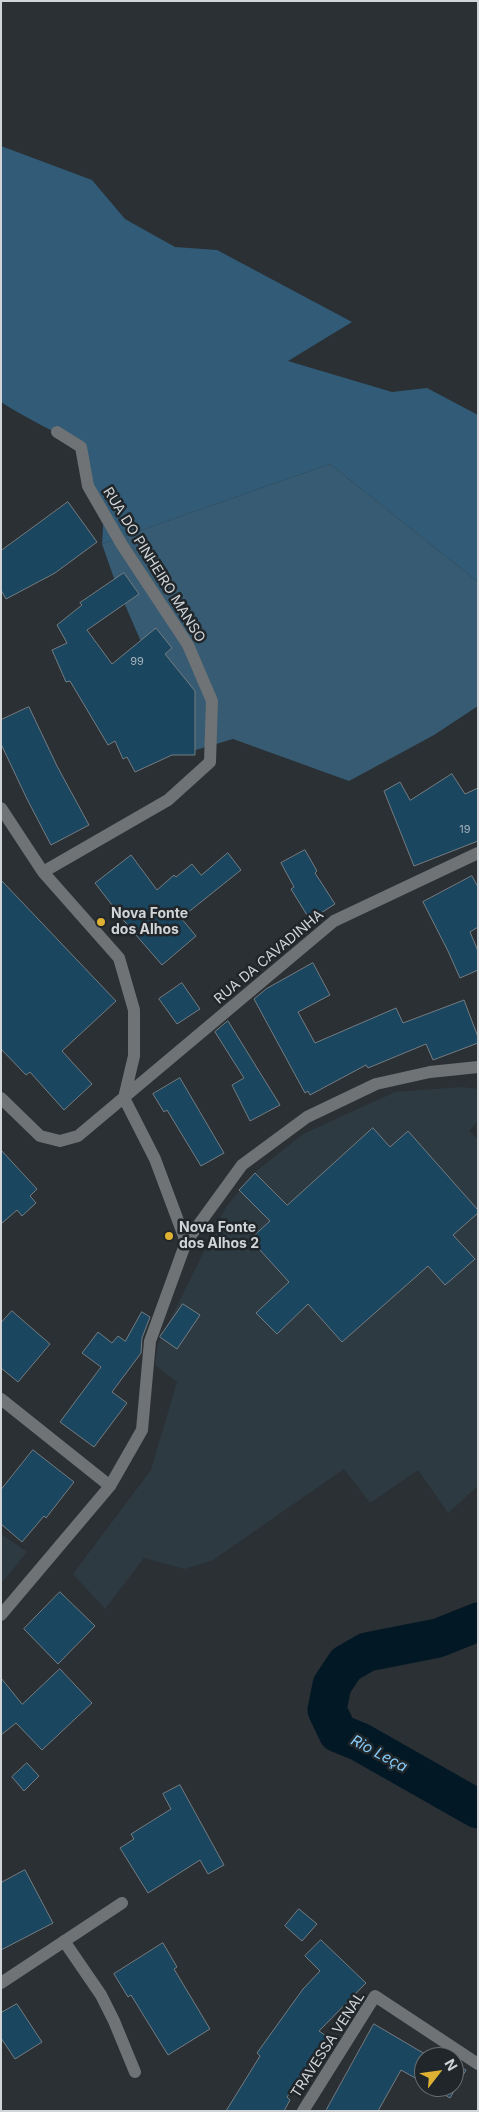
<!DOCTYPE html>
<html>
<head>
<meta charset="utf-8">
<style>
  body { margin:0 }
  #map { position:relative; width:479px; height:2112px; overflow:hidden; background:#2a3034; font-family:Inter,sans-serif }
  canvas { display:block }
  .frame { position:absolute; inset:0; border:2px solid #d1d5d8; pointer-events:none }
  .north { position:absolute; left:414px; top:2047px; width:50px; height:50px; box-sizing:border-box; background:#20262a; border:1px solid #676c70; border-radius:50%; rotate:60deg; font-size:14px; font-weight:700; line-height:20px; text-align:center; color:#d1d5d8 }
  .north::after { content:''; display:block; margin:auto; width:18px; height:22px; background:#deb133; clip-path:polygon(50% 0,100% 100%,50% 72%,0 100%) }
</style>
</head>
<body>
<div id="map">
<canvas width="479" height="2112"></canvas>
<div class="frame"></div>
<div class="north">N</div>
</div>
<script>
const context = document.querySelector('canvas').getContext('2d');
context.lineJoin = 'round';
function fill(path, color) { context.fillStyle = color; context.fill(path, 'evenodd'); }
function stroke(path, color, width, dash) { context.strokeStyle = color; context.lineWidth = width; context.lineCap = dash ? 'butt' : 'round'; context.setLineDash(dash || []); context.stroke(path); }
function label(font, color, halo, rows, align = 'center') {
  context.font = font + ' Inter,sans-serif'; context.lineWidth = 5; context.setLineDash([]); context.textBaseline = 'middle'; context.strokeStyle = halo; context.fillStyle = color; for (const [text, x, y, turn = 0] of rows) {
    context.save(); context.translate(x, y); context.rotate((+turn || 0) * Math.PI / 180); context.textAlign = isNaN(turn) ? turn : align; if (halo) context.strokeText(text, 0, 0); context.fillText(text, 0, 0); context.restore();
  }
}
fill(new Path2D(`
  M462,1087L478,1089V1121L469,1131L478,1139V1486L448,1513L418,1470L370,1503L344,1469L213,1560L185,1569L144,1558L105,1609L73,1574L151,1470L177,1382L155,1365L158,1344L226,1207L255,1172L303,1134L395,1092Z
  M1,1534L27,1552L1,1584Z`), '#2e3a42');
fill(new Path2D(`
  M330,464L478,582V706L434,735L349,781L233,739L179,755L165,697L116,584L102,544Z`), '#375b72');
fill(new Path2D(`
  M1,146L92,180L125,219L175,247L217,250L352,322L288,361L392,392L427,388L478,415V582L330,464L102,544L104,512L88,486L81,447C55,431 27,419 1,402Z`), '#315b76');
stroke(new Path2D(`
  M478,1622L438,1638L367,1652L346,1664L332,1685L327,1710L338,1733L360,1742L478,1809`), '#031825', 39);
const building = new Path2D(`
  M68,502L97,542L55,573L6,599L1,590V551Z
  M124,573L139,594L87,630L112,664L156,628L172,648L165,654L195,691V755H172L135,772L127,757L123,759L115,741L108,745L70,681L66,682L52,650L67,643L57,625L82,605L80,603Z
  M29,707L57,766L89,825L51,845L27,799L1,744V720Z
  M452,774L465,794L478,788V841L414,866L384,791L400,782L410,800Z
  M305,850L317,871L315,873L335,904L310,920L291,889L294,887L281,863Z
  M228,853L241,870L181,918L196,936L162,965L129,927L95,883L131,855L157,890L174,875L176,877L192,864L201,875Z
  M472,876L478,887V927L470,932L478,951V970L460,978L448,951L423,902Z
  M1,880L116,1001L62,1051L92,1084L64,1110L30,1072L26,1075L1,1049Z
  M313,963L330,995L298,1012L315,1043L396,1008L403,1023L464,1000L478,1037V1043L433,1060L426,1044L368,1068L366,1065L310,1095L308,1091L305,1093L254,999L266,989Z
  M182,983L200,1009L177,1024L159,999Z
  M228,1021L280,1105L250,1121L232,1085L244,1078L215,1032Z
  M180,1078L224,1153L201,1166L167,1110L164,1112L153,1094Z
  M373,1128L390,1147L408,1131L478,1210V1213L453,1235L475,1259L445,1285L428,1266L342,1342L308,1304L277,1334L256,1313L289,1282L250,1239L270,1221L239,1190L255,1173L287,1205Z
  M1,1150L37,1189L30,1196L36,1203L22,1216L17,1210L1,1224Z
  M183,1304L200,1315L177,1349L160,1337Z
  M12,1311L50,1344L18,1382L1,1368V1323Z
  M142,1312L150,1317L142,1338L141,1353L112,1392L127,1403L94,1447L60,1422L101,1367L82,1353L98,1332L112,1343L118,1336L125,1341Z
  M33,1450L74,1482L46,1518L44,1516L22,1542L1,1524V1490Z
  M60,1592L95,1626L58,1664L24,1629Z
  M60,1669L92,1703L42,1750L16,1723L1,1735V1678L22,1704Z
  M27,1763L39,1776L24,1791L12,1777Z
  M180,1785L224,1865L208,1874L200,1860L148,1893L120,1848L134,1839L131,1834L171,1809L163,1794Z
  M25,1870L53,1923L1,1950V1883Z
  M299,1909L317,1924L302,1941L285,1926Z
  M321,1940L366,1983L319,2031L329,2038L287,2097L290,2100L284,2111H226L260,2056L257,2053L303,1989L320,1971L305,1956Z
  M163,1943L177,1967L174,1969L210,2029L168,2055L131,1995L128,1997L114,1974Z
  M17,2004L42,2042L15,2059L1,2038V2013Z
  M374,2024L430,2057H424V2083L401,2070L378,2111H326Z
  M454,2063L466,2070L450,2098L431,2087H454Z`);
fill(building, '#1b465f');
stroke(building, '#747c81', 1);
stroke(new Path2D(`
  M1,808L43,872L119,958L134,1010V1056L124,1098L155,1159L186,1242
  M43,872L168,800L210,762L212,701L188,645L122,545L88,486L81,447L57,432
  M1,1098L40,1136L60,1141L78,1136L334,921L478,853
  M1,1399L110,1486
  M1,1615L110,1486L142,1430L150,1341L186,1242L242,1165L307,1117L376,1084L430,1072L478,1067
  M64,1941L101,1995L114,2021L135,2072
  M1,1983L122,1903
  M303,2111L375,1996L478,2064`), '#707375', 12);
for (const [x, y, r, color] of [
  [101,922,5,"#deb133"],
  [169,1236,5,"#deb133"]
]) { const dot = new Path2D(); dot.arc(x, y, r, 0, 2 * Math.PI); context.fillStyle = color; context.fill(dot); stroke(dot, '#20262a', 2); }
label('11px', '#a4b1ba', null, [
  ["99",137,662],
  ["19",465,830]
]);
label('14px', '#d1d5d8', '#20262a', [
  ["RUA DO PINHEIRO MANSO",154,565,58],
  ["RUA DA CAVADINHA",269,957,-40],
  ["TRAVESSA VENAL",328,2045,-57]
]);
label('bold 14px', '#d1d5d8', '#20262a', [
  ["Nova Fonte",111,914],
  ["dos Alhos",111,930],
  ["Nova Fonte",179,1228],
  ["dos Alhos 2",179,1244]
], 'left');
label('italic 15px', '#85caf7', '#20262a', [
  ["Rio Leça",379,1754,28]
]);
</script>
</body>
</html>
